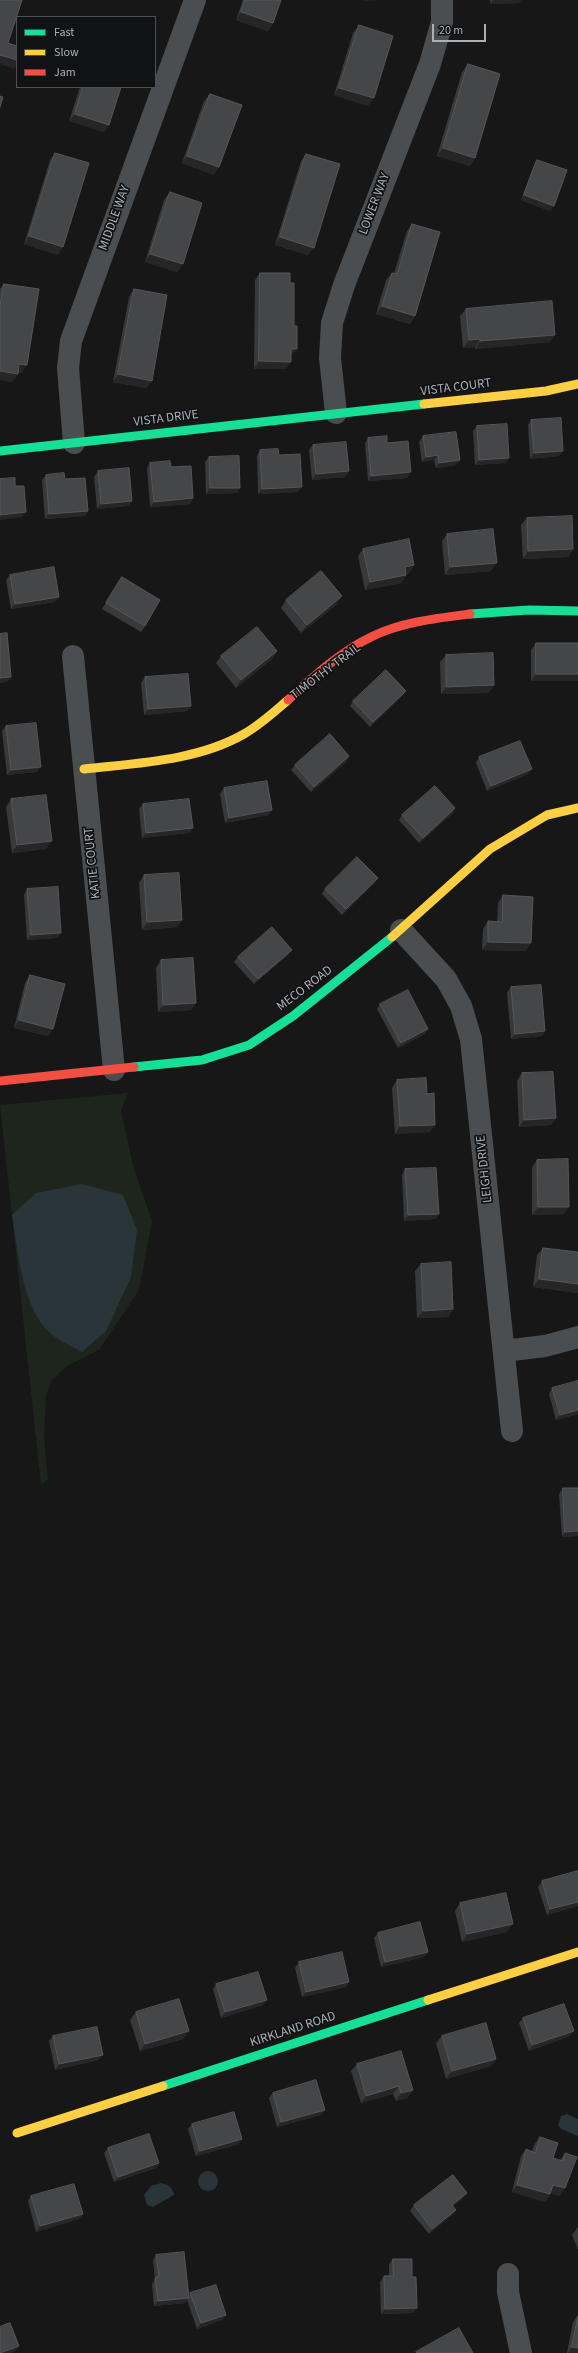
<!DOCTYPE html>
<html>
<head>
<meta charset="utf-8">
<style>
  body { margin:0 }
  #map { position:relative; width:578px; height:2353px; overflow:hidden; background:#171717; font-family:"Source Sans 3",sans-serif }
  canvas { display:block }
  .legend { position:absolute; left:16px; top:16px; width:140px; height:72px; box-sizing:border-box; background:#111214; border:1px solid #4d5156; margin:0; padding:5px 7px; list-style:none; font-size:12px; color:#a8b0b8 }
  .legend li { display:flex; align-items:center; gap:8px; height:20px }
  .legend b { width:20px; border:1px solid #4d5156 }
  .scale { position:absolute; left:432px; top:24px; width:54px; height:18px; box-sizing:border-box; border:2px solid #a8b0b8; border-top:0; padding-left:5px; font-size:12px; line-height:14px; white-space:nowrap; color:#a8b0b8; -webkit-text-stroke:3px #111214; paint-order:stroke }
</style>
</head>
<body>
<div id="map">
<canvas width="578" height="2353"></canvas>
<ul class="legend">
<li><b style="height:5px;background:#16e098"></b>Fast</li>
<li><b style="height:5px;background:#ffcf43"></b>Slow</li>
<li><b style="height:5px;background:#f24e42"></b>Jam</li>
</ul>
<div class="scale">20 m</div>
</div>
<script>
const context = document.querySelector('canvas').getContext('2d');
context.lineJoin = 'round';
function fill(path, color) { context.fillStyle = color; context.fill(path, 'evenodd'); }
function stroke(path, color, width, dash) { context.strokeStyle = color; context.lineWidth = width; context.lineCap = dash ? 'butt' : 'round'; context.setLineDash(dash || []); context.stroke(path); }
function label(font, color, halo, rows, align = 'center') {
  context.font = font + ' "Source Sans 3",sans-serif'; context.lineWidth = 3.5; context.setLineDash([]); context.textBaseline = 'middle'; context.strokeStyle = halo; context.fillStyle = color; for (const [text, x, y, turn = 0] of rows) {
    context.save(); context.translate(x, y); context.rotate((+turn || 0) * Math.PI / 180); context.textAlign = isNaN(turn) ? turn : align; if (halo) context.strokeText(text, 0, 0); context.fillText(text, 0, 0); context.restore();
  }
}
fill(new Path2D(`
  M128,1093L121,1111L134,1169L152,1221L139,1290L99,1350L67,1366L52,1380L46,1395L44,1437L48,1479L41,1485L0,1105Z`), '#1e251d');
fill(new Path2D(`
  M82,1184L123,1195L137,1230L131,1277L106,1331L82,1352C72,1346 59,1341 50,1333C22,1308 18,1251 12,1215L36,1193Z
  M567,2114L578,2119V2136L561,2129L558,2125L561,2116Z
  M198 2181a10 10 0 1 1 20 0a10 10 0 1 1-20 0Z
  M161,2183C168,2185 173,2187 174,2195L153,2207L147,2205L144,2195L151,2186Z`), '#2a353a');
stroke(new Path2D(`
  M336,413L330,358L332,323L344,285L430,64L442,22V0
  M74,443L68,368L71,341L195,0
  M73,656L114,1070
  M401,930L446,979L461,1006L471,1039L512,1431
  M504,1351L545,1346L578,1337
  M508,2274V2292L521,2353`), '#4b4e50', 22);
stroke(new Path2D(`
  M0,451L424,404
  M470,614L529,610L578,611
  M134,1067L202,1060L249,1045L293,1016L392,937
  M163,2086L428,2000`), '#16e098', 9);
stroke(new Path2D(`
  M424,404L546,391L578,384
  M84,769C137,763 197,761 244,734C260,725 274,712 288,700
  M392,937L490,849L547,815L578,808
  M428,2000L578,1952
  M17,2133L163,2086`), '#ffcf43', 9);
stroke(new Path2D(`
  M288,700C313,677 340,652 371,637C401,622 438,618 470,614
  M0,1081L134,1067`), '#f24e42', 9);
fill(new Path2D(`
  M243,0H281L273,23L268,31L236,20Z
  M490,0H521L519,3L490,4Z
  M359,25L368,106L334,95L353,33Z
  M468,64L475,158L470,166L437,156L462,72Z
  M80,87H121L109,125L104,132L69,121Z
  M210,94L214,175L182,163L204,101Z
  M55,153L58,255L24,244L50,160Z
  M306,154L308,255L275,245L301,161Z
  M537,160L550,211L521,200L534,165Z
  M170,192L183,264L177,272L145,262L164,200Z
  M412,224L415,316L410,324L376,314L386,280L392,273H394L407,231Z
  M260,273L291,356L286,369H254L255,280Z
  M4,284L22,373L18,372V374L12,382L0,380V289Z
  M134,289L152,381L146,388L113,382L129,297Z
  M466,309L550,342L475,349V347L463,348L460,316Z
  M531,420L559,456L530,459L528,425Z
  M477,426L506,463L475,465L473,431Z
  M423,436L456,465L436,468L434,460L422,462L419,442Z
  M368,438L387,443L407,478L368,481L365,443Z
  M313,445L349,471L345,477L312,480L309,450Z
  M260,450L279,455L298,492L258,494L257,456Z
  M209,457L237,493L206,494L205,462Z
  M150,463L171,467L193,498L190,504L150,507L147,468Z
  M98,471L132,501L128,506L97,509L94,477Z
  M46,475L88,511L85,516L45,519L42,480Z
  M527,518L573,549L568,557L523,559L521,525Z
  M447,534L491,571L445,575L442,541Z
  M363,549L414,565L409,573L406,574V575L401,583L365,590L358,556Z
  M10,575L59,597L55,602L11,609L6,580Z
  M122,577L145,626L141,632L102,609Z
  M286,600L337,604L301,633L281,608Z
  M536,643L577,681H531V650Z
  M277,651L272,659L236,688L216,663L221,656Z
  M446,655L494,685L488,693L441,694L440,662Z
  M145,677L187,711L144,715L141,683Z
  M406,691L402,696L370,727L350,706L353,701Z
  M6,726L37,772L7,775L2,731Z
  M349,756L346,762L311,792L291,770L295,765Z
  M479,757L528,774L487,791L476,763Z
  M224,788L269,815L225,823L220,794Z
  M11,799L46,849L12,853L6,807Z
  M143,804L193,828L189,833L142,838L139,809Z
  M455,808L452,814L419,843L399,820L402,815Z
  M144,875L182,920L177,927L142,930L139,883Z
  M378,878L374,883L342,915L322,894L325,889Z
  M27,889L57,938L27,940L24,895Z
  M503,895L526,951L482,950L483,929L488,921L497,922L498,903Z
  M288,955L254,984L234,962L238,957Z
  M161,960L196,1003L191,1010L158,1012L156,968Z
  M30,975L53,1029L48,1036L14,1028L25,983Z
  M511,987L545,1031L542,1036L511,1039L507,993Z
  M380,1004L425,1034L398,1048L377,1009Z
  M522,1073L556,1118L551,1125L519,1127L517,1081Z
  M397,1080L427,1094L430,1132L395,1134L392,1088Z
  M537,1160L564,1214L532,1215V1167Z
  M405,1169L439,1214L435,1219L404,1221L402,1175Z
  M543,1248L578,1252V1293L533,1287L537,1255Z
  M421,1264L453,1309L448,1317L417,1318L415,1271Z
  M552,1388L578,1414L556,1420L549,1394Z
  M563,1488L578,1536L562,1537L559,1494Z
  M578,1871V1906L547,1915L538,1887L542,1881Z
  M460,1903L507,1932L462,1942L455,1911Z
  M378,1933L428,1952L424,1957L381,1967L374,1938Z
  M299,1962L349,1982L346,1987L302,1997L295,1968Z
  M216,1984L263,2005L221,2018L213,1989Z
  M136,2012L183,2039L140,2051L130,2020Z
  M523,2018L570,2036L529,2051L519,2023Z
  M53,2036L99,2060L55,2070L49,2041Z
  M442,2036L496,2059L491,2066L446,2079L436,2043Z
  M357,2064L413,2090L407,2098L396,2101L393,2094L361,2103L351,2071Z
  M273,2093L321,2115L277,2127L269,2098Z
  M192,2124L239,2144L196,2156L188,2129Z
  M540,2137L553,2158L560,2160L565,2153L560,2196L551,2193L545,2202L512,2192L521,2156L526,2149L532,2151L534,2145Z
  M108,2148L159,2163L156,2168L114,2182L104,2153Z
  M31,2196L83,2214L79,2219L36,2232L28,2201Z
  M463,2198L453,2206L452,2215L429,2234L410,2211L414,2205Z
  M578,2227V2250L572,2235Z
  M156,2255L189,2296L190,2293L226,2315L222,2320L197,2329L187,2300L185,2303L154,2306L152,2284L155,2279L153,2260Z
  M393,2259L413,2313L381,2314L380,2282L384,2276H389V2264Z
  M578,2315V2353H567L573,2322Z`), '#38393a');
fill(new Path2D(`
  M364,0H380L363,1Z
  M493,0H521L519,3L490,4Z
  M241,12L273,23L268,31L236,20Z
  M0,55L17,60V64L14,69L0,64Z
  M339,88L374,98L368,106L334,95Z
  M75,114L109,125L104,132L69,121Z
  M443,148L475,158L470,166L437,156Z
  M187,156L219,167L214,175L182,163Z
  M524,195L554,206L550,211L521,200Z
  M29,236L63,247L58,255L24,244Z
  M280,237L314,248L308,255L275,245Z
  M150,254L183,264L177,272L145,262Z
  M382,306L415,316L410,324L376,314Z
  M555,335L550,342L475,349L480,341Z
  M480,339L475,347L463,348L469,340Z
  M291,349H297L291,356Z
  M259,361L291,362L286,369H254Z
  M19,364L27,365L22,373L14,372Z
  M0,371L18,374L12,382L0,380Z
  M118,374L152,381L146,388L113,382Z
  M563,451L559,456L530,459L534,453Z
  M438,455L434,460L422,462L426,457Z
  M509,458L506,463L475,465L479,460Z
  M460,460L456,465L436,468L439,463Z
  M349,471L345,477L312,480L316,474Z
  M411,472L407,478L368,481L371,476Z
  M302,487L298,492L258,494L262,489Z
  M210,488H240L237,493L206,494Z
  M193,498L190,504L150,507L154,502Z
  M132,501L128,506L97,509L101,504Z
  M88,511L85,516L45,519L49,514Z
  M26,512L22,517L0,520V515Z
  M573,549L568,557L523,559L528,551Z
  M497,563L491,571L445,575L450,567Z
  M414,565L409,573L400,575L405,567Z
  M406,575L401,583L365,590L370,582Z
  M342,596L337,604L301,633L307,625Z
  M59,597L55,602L11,609L15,604Z
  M277,651L272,659L236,688L241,680Z
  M536,674H578V681H531Z
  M11,677L7,682L0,683V678Z
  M494,685L488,693L441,694L446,687Z
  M406,691L402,696L370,727L373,722Z
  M191,706L187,711L144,715L148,709Z
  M349,756L346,762L311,792L314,787Z
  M41,767L37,772L7,775L11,770Z
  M532,769L528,774L487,791L491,786Z
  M455,808L452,814L419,843L423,838Z
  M272,810L269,815L225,823L229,818Z
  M193,828L189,833L142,838L146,833Z
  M52,841L46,849L12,853L17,845Z
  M378,878L374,883L342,915L346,909Z
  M182,920L177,927L142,930L147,922Z
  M61,933L57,938L27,940L31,935Z
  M488,942L531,943L526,951L482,950Z
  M292,950L288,955L254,984L258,979Z
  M196,1003L191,1010L158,1012L163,1005Z
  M19,1020L53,1029L48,1036L14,1028Z
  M428,1029L425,1034L398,1048L401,1043Z
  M545,1031L542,1036L511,1039L515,1034Z
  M556,1118L551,1125L519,1127L524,1120Z
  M435,1125L430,1132L395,1134L400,1126Z
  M538,1207H569L564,1214L532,1215Z
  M439,1214L435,1219L404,1221L408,1215Z
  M539,1279L578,1284V1293L533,1287Z
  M453,1309L448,1317L417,1318L423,1311Z
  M578,1410V1414L556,1420L560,1415Z
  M578,1531V1536L562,1537L565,1532Z
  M578,1902V1906L547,1915L550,1909Z
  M513,1924L507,1932L462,1942L467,1934Z
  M428,1952L424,1957L381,1967L385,1962Z
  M349,1982L346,1987L302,1997L306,1992Z
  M267,2000L263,2005L221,2018L225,2012Z
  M189,2031L183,2039L140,2051L145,2044Z
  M574,2031L570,2036L529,2051L532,2045Z
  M103,2055L99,2060L55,2070L59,2064Z
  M496,2059L491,2066L446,2079L452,2071Z
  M399,2086L393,2094L361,2103L366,2096Z
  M413,2090L407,2098L396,2101L401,2093Z
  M325,2110L321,2115L277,2127L281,2122Z
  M242,2139L239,2144L196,2156L200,2151Z
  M159,2163L156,2168L114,2182L118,2177Z
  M517,2185L550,2194L545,2202L512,2192Z
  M553,2185L565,2188L560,2196L548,2192Z
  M467,2193L463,2198L448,2210L452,2205Z
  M456,2210L452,2215L429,2234L432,2229Z
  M83,2214L79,2219L36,2232L40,2226Z
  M189,2298L185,2303L154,2306L158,2301Z
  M417,2308L413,2313L381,2314L385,2309Z
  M226,2315L222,2320L197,2329L201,2323Z
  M19,2346L15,2351L11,2353H1Z
  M572,2347L578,2348V2353H568Z`), '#262627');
const building = new Path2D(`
  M0,0H22L8,43L17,46V60L0,55Z
  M245,0H281L273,23L241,12Z
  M359,25L393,36L374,98L339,88Z
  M468,64L500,74L475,158L443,148Z
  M83,87H121L109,125L75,114Z
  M210,94L242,105L219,167L187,156Z
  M0,96L3,97L0,107Z
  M55,153L89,163L63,247L29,236Z
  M306,154L340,164L314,248L280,237Z
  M537,160L567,170L554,206L524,195Z
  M170,192L202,203L183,264L150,254Z
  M412,224L440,232L415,316L382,306L392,273L397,274Z
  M260,273H290V283H294V326H297V349H291V362L259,361Z
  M4,284L39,289L27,365L19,364L18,374L0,371V306Z
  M134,289L167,295L152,381L118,374Z
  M552,301L555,335L480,341V339L469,340L466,309Z
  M561,418L563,451L534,453L531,420Z
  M507,424L509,458L479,460L477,426Z
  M456,432L460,460L439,463L438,455L426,457L423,436Z
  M387,436V443L408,441L411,472L371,476L368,438Z
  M346,442L349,471L316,474L313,445Z
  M278,449L279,455L300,454L302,487L262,489L260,450Z
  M239,456L240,488H210L209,457Z
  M170,461L171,467L191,466L193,498L154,502L150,463Z
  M129,468L132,501L101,504L98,471Z
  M64,473L65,479L85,478L88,511L49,514L46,475Z
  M15,478V486H24L26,512L0,515V479Z
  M572,516L573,549L528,551L527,518Z
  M493,529L497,563L450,567L447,534Z
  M409,539L414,565L405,567L406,575L370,582L363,549Z
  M54,567L59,597L15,604L10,575Z
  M321,571L342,596L307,625L286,600Z
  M122,577L160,600L145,626L106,603Z
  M257,627L277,651L241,680L221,656Z
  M7,633L11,677L0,678V634Z
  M536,643H578V674H536Z
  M493,653L494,685L446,687V655Z
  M386,670L406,691L373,722L353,701Z
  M188,674L191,706L148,709L145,677Z
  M36,723L41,767L11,770L6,726Z
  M330,734L349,756L314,787L295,765Z
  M520,741L532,769L491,786L479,757Z
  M267,781L272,810L229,818L224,788Z
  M435,786L455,808L423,838L402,815Z
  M46,795L52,841L17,845L11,799Z
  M189,799L193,828L146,833L143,804Z
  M357,857L378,878L346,909L325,889Z
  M179,873L182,920L147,922L144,875Z
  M58,887L61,933L31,935L27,889Z
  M503,895L533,897L531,943L488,942V921L502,922Z
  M272,927L292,950L258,979L238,957Z
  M193,958L196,1003L163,1005L161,960Z
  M30,975L65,984L53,1029L19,1020Z
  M541,985L545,1031L515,1034L511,987Z
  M408,990L428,1029L401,1043L380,1004Z
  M553,1072L556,1118L524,1120L522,1073Z
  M426,1078L427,1094L434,1093L435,1125L400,1126L397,1080Z
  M568,1159L569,1207H538L537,1160Z
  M436,1168L439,1214L408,1215L405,1169Z
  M543,1248L578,1252V1284L539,1279Z
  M451,1262L453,1309L423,1311L421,1264Z
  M578,1381V1410L560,1415L552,1388Z
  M563,1488H578V1531L565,1532Z
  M578,1871V1902L550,1909L542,1881Z
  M506,1893L513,1924L467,1934L460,1903Z
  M420,1922L428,1952L385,1962L378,1933Z
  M342,1952L349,1982L306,1992L299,1962Z
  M258,1972L267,2000L225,2012L216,1984Z
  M179,1999L189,2031L145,2044L136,2012Z
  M564,2004L574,2031L532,2045L523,2018Z
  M486,2023L496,2059L452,2071L442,2036Z
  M97,2027L103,2055L59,2064L53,2036Z
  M401,2051L413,2090L401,2093L399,2086L366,2096L357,2064Z
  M316,2080L325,2110L281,2122L273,2093Z
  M234,2112L242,2139L200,2151L192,2124Z
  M149,2134L159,2163L118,2177L108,2148Z
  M540,2137L558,2143L553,2158L563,2161L565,2153L577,2157L565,2188L553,2185L550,2194L517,2185L526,2149L535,2153Z
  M453,2175L467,2193L452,2205L456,2210L432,2229L414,2205Z
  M74,2184L83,2214L40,2226L31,2196Z
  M184,2252L189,2298L158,2301L155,2278L159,2276L156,2255Z
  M393,2259H412V2277H416L417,2308L385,2309L384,2276H393Z
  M216,2285L226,2315L201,2323L190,2293Z
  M578,2316V2348L572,2347Z
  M10,2323L19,2346L0,2353V2327Z
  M459,2328L473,2353H417L416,2352Z`);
fill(building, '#444648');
stroke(building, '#54565a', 1);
label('13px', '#a8b0b8', '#111214', [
  ["LOWER WAY",375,204,-69],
  ["MIDDLE WAY",115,218,-70],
  ["VISTA COURT",456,388,-7],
  ["VISTA DRIVE",166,419,-7],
  ["TIMOTHY TRAIL",326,672,-37],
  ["KATIE COURT",93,863,-96],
  ["MECO ROAD",305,989,-37],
  ["LEIGH DRIVE",485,1169,-96],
  ["KIRKLAND ROAD",293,2030,-18]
]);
</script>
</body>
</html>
